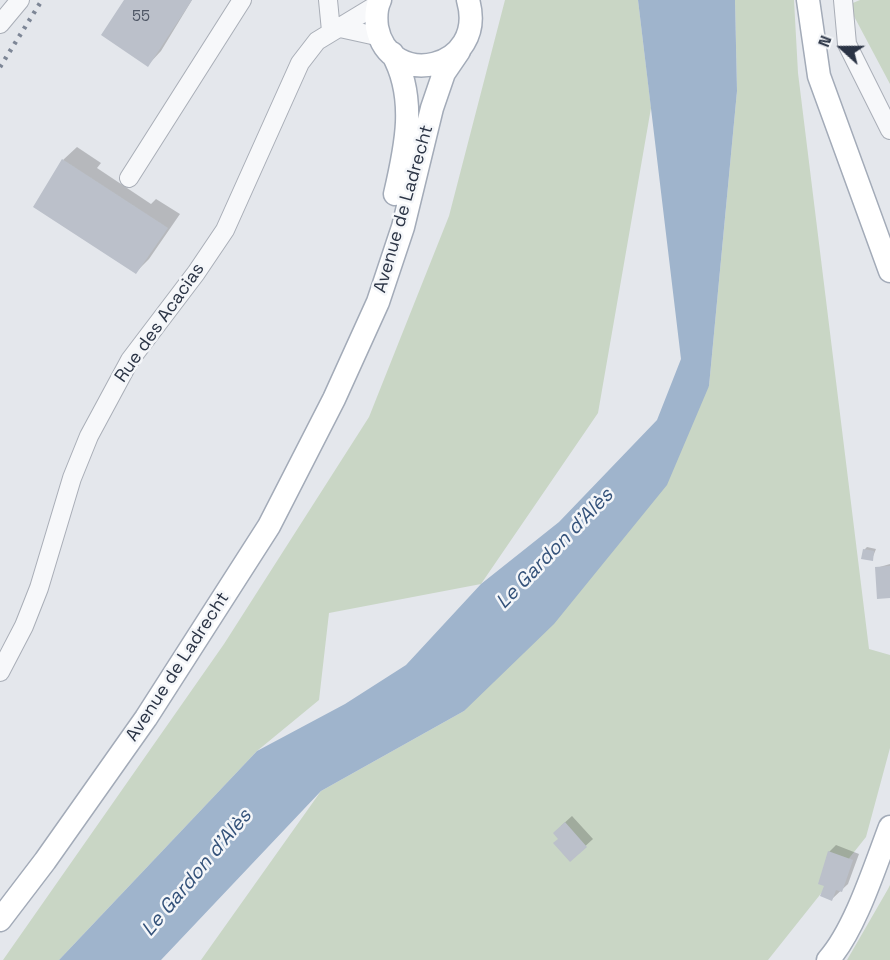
<!DOCTYPE html>
<html>
<head>
<meta charset="utf-8">
<style>
  body { margin:0 }
  #map { position:relative; width:890px; height:960px; overflow:hidden; background:#e4e7ec; font-family:"Space Grotesk",sans-serif }
  canvas { display:block }
  .north { position:absolute; left:812px; top:18px; width:60px; height:60px; -webkit-text-stroke:4px #f4f6f9; paint-order:stroke; rotate:291deg; font-size:16px; font-weight:700; line-height:24px; text-align:center; color:#2b3445 }
  .north::after { content:''; display:block; margin:auto; width:21px; height:27px; background:#2b3445; clip-path:polygon(50% 0,100% 100%,50% 72%,0 100%) }
</style>
</head>
<body>
<div id="map">
<canvas width="890" height="960"></canvas>
<div class="north">N</div>
</div>
<script>
const context = document.querySelector('canvas').getContext('2d');
context.lineJoin = 'round';
function fill(path, color) { context.fillStyle = color; context.fill(path, 'evenodd'); }
function stroke(path, color, width, dash) { context.strokeStyle = color; context.lineWidth = width; context.lineCap = dash ? 'butt' : 'round'; context.setLineDash(dash || []); context.stroke(path); }
function label(font, color, halo, rows, align = 'center') {
  context.font = font + ' "Space Grotesk",sans-serif'; context.lineWidth = 5; context.setLineDash([]); context.textBaseline = 'middle'; context.strokeStyle = halo; context.fillStyle = color; for (const [text, x, y, turn = 0] of rows) {
    context.save(); context.translate(x, y); context.rotate((+turn || 0) * Math.PI / 180); context.textAlign = isNaN(turn) ? turn : align; if (halo) context.strokeText(text, 0, 0); context.fillText(text, 0, 0); context.restore();
  }
}
fill(new Path2D(`
  M505,0H638L651,108L598,413L481,584L329,613L319,700L257,751L59,960H3L224,644L369,417L449,216Z
  M735,0H794L798,73L869,649L890,655V748L866,837L768,960H201L321,791L464,711L709,386L737,91Z
  M860,0H890V84L848,5Z
  M890,885V960H847L888,889Z`), '#c9d6c5');
fill(new Path2D(`
  M638,0H735L737,91L709,386L667,485L554,624L464,711L321,791L161,960H59L257,751L345,704L406,665L481,584L559,522L657,420L681,359Z`), '#9fb4cc');
fill(new Path2D(`
  M126,0H192L161,51L148,65Z
  M77,147L101,163L97,168L151,204L156,199L180,214L149,259L136,272L63,160Z
  M867,547L876,549L872,559L864,550Z
  M890,564V597L876,568Z
  M572,816L593,839L570,860L559,839L561,826Z
  M836,845L859,854L848,884L832,899L826,885L829,852Z`), '#0003');
fill(new Path2D(`
  M124,0H192L148,67L101,35Z
  M62,159L168,228L136,274L33,207Z
  M863,549L874,551L873,561L861,559Z
  M890,566V598L877,599L875,567Z
  M565,822L587,847L570,862L553,843L558,839L553,833Z
  M828,851L853,860L842,892L836,890L832,901L820,896L824,886L818,884Z`), '#bbc0ca');
const minor = new Path2D(`
  M328,0L331,31
  M843,0L847,44L890,130
  M0,24L20,0
  M340,28L381,37
  M129,178L242,0
  M0,672L24,626L39,588L72,478L89,436L130,360L196,273L225,230L300,63L317,41L378,4`);
const major = new Path2D(`
  M380,0C376,8 376,19 377,27C389,91 488,70 468,0
  M808,0L819,76L890,271
  M392,53C417,97 406,147 395,194
  M0,920L45,861L146,718L269,526L334,399L378,302L403,227L432,108L444,73L459,51
  M828,960C855,930 875,866 890,827`);
stroke(minor, '#a9aeb7', 20);
stroke(major, '#a3abb8', 25);
stroke(minor, '#f7f8fa', 18);
stroke(major, '#fff', 22);
stroke(new Path2D(`
  M0,67L42,0`), '#7d8696', 4.5, [3, 6]);
label('15px', '#4f5766', null, [
  ["55",141,17]
]);
label('18px', '#2b3445', '#f4f6f9', [
  ["Avenue de Ladrecht",404,209,-74],
  ["Rue des Acacias",160,323,-55],
  ["Avenue de Ladrecht",178,667,-57]
]);
label('italic 20px', '#34527a', '#f4f6f9', [
  ["Le Gardon d'Alès",555,549,-46],
  ["Le Gardon d'Alès",197,873,-50]
]);
</script>
</body>
</html>
